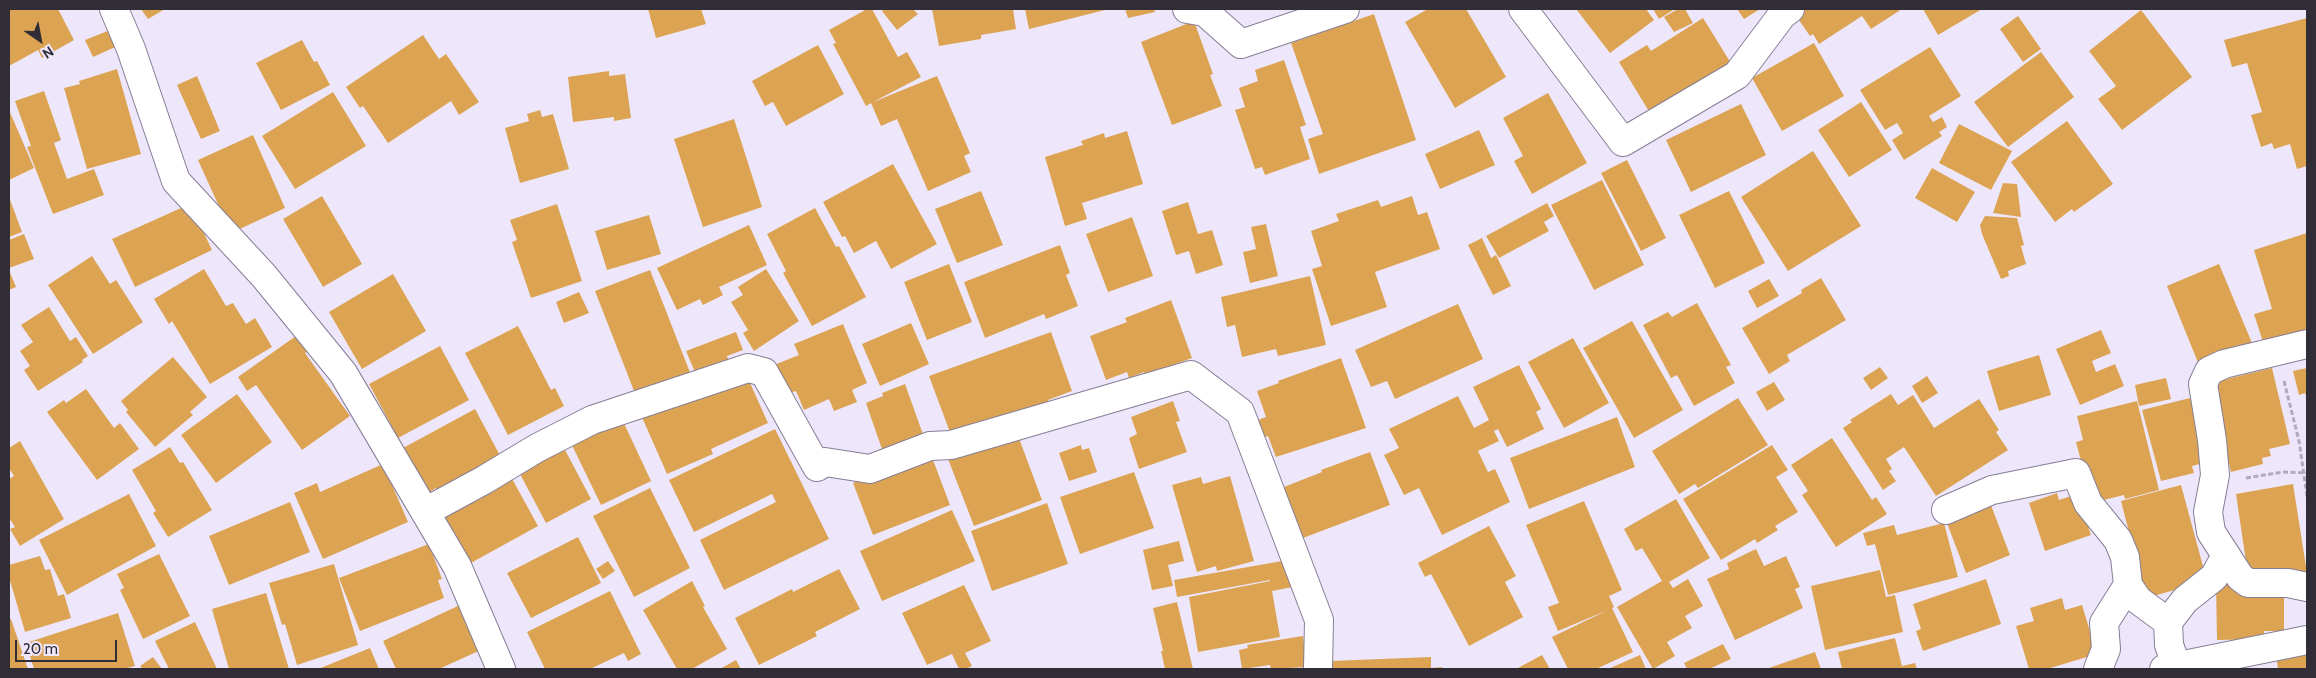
<!DOCTYPE html>
<html>
<head>
<meta charset="utf-8">
<style>
  body { margin:0 }
  #map { position:relative; width:2316px; height:678px; overflow:hidden; background:#eee7fc; font-family:Cabin,sans-serif }
  canvas { display:block }
  .frame { position:absolute; inset:0; border:10px solid #302d36; pointer-events:none }
  .north { position:absolute; left:15px; top:15px; width:50px; height:50px; -webkit-text-stroke:4px #eee7fc; paint-order:stroke; rotate:147deg; font-size:14px; font-weight:700; line-height:20px; text-align:center; color:#302d36 }
  .north::after { content:''; display:block; margin:auto; width:18px; height:22px; background:#302d36; clip-path:polygon(50% 0,100% 100%,50% 72%,0 100%) }
  .scale { position:absolute; left:15px; top:640px; width:102px; height:22px; box-sizing:border-box; border:2px solid #302d36; border-top:0; padding-left:6px; font-size:15px; line-height:18px; white-space:nowrap; color:#302d36; -webkit-text-stroke:4px #eee7fc; paint-order:stroke }
</style>
</head>
<body>
<div id="map">
<canvas width="2316" height="678"></canvas>
<div class="frame"></div>
<div class="north">N</div>
<div class="scale">20 m</div>
</div>
<script>
const context = document.querySelector('canvas').getContext('2d');
context.lineJoin = 'round';
function fill(path, color) { context.fillStyle = color; context.fill(path, 'evenodd'); }
function stroke(path, color, width, dash) { context.strokeStyle = color; context.lineWidth = width; context.lineCap = dash ? 'butt' : 'round'; context.setLineDash(dash || []); context.stroke(path); }
fill(new Path2D(`
  M9,9H58L74,40L42,58L38,50L9,66Z
  M141,9H165L148,19Z
  M648,9H701L706,24L656,38Z
  M867,9H872L898,57L907,52L921,77L873,102L937,76L970,153L964,156L971,172L928,191L897,119L881,126L871,103L866,106L833,44L836,43L829,30Z
  M885,9H913L918,14L897,30L882,11Z
  M932,9H1013L1016,29L981,35V39L939,46Z
  M1025,9H1109L1029,29Z
  M1125,9H1154L1155,12L1128,18Z
  M1428,9H1466L1506,77L1455,108L1405,22Z
  M1576,9H1646L1654,20L1610,53Z
  M1653,9H1675L1659,19Z
  M1678,9H1685L1693,23L1674,32L1664,17Z
  M1737,9H1760L1744,19Z
  M1800,9H1902L1871,29L1862,16L1819,44L1813,34L1810,36L1794,13Z
  M1923,9H1982L1938,35Z
  M2141,10L2192,77L2122,130L2098,99L2116,86L2089,51Z
  M1374,14L1416,140L1319,174L1308,139L1323,134L1291,43Z
  M2018,16L2041,49L2023,62L2000,29Z
  M1703,18L1734,68L1653,118L1619,62L1647,45L1651,51Z
  M2307,18V166L2297,169L2290,144L2274,149L2272,143L2261,147L2251,115L2262,112L2247,63L2232,67L2224,40Z
  M1194,21L1213,74L1210,75L1222,106L1172,125L1141,42Z
  M115,28L122,44L93,57L85,40Z
  M423,35L439,59L446,54L479,102L459,115L451,101L388,143L363,106L360,108L346,87Z
  M302,40L314,62L317,61L330,85L281,110L256,63Z
  M1814,43L1844,96L1782,131L1752,78Z
  M818,45L844,94L786,126L773,102L765,106L752,81Z
  M1930,47L1961,96L1929,116L1933,122L1942,117L1947,127L1939,132L1942,136L1904,160L1892,140L1903,133L1897,123L1885,130L1860,90Z
  M2041,52L2074,97L2008,147L1974,102Z
  M1284,60L1306,125L1300,127L1310,159L1265,175L1262,167L1255,169L1235,110L1245,107L1239,88L1258,81L1255,70Z
  M117,69L141,154L87,169L64,88L80,84L79,81Z
  M609,71V76L625,74L631,118L614,121V117L573,122L568,77Z
  M197,76L220,131L201,139L177,85Z
  M44,91L61,140L54,143L67,179L94,169L104,195L53,214L27,147L31,146L15,101Z
  M333,92L366,146L295,189L262,136Z
  M1548,93L1587,163L1532,194L1514,161L1523,156L1503,118Z
  M1861,102L1892,150L1849,177L1818,130Z
  M1741,104L1766,155L1691,192L1666,140Z
  M9,110L34,168L9,180Z
  M540,110L542,117L553,114L569,169L520,183L505,128L529,121L527,114Z
  M734,119L762,207L703,227L674,139Z
  M2067,121L2113,184L2074,212L2072,209L2055,222L2011,162Z
  M1959,124L2012,151L1991,190L1939,163Z
  M1479,130L1495,165L1440,189L1425,154Z
  M1127,131L1143,184L1082,203L1087,219L1065,226L1045,157L1083,145L1081,141L1104,133L1105,138Z
  M253,135L285,208L231,233L198,160Z
  M1813,151L1861,226L1788,271L1741,197Z
  M1627,160L1666,238L1641,251L1601,173Z
  M893,164L937,244L891,269L876,241L854,253L845,236L842,237L823,202Z
  M1932,168L1975,192L1957,222L1915,198Z
  M1602,180L1644,265L1594,290L1551,205Z
  M2003,183L2017,184L2021,217L1993,213Z
  M981,191L1003,245L957,263L935,209Z
  M1729,191L1765,263L1715,288L1679,215Z
  M322,196L362,264L323,287L283,219Z
  M1412,196L1418,215L1427,212L1440,249L1375,272L1387,307L1331,326L1312,269L1322,266L1311,231L1339,221L1336,214L1378,200L1381,207Z
  M9,197L22,232L9,237Z
  M1188,202L1198,234L1212,230L1223,265L1196,274L1189,251L1176,255L1162,211Z
  M1547,203L1554,216L1544,222L1549,231L1499,258L1486,236Z
  M190,204L212,250L135,287L112,239Z
  M557,204L582,281L531,298L512,242L517,240L510,220Z
  M815,208L836,247L839,246L866,297L812,326L783,273L786,271L767,234Z
  M649,215L661,254L607,270L595,231Z
  M1985,216L2017,218L2024,245L2021,246L2026,264L2008,271L2009,276L2001,279L1982,234L1980,225Z
  M1132,217L1153,276L1108,292L1086,234Z
  M1266,224L1278,276L1250,283L1243,252L1256,249L1251,227Z
  M749,225L767,265L719,287L723,295L703,305L700,299L677,310L657,268Z
  M2307,233V329L2263,342L2254,314L2272,309L2254,250Z
  M24,234L34,259L9,268V240Z
  M1482,238L1491,258L1496,255L1511,286L1493,295L1468,245Z
  M1060,245L1070,273L1066,275L1078,306L1046,319L1044,314L985,338L964,282Z
  M92,256L110,284L116,280L143,322L93,354L48,285Z
  M949,264L972,322L927,340L904,282Z
  M2219,264L2252,343L2199,365L2167,286Z
  M204,269L226,306L233,303L246,324L255,318L272,347L210,384L172,321L169,324L154,299Z
  M766,269L799,321L754,351L743,333L748,330L731,302L743,295L738,287Z
  M9,270L16,287L9,290Z
  M650,270L691,375L636,396L595,291Z
  M393,274L426,331L362,369L329,312Z
  M1310,276L1326,345L1278,356L1276,349L1242,357L1235,325L1227,327L1221,297Z
  M1821,278L1846,320L1787,355L1790,361L1769,374L1742,328L1802,293L1801,290Z
  M1769,279L1779,296L1757,308L1748,291Z
  M579,292L589,313L564,323L556,302Z
  M1171,300L1192,358L1145,375L1144,372L1129,378L1127,372L1106,380L1090,336L1127,322L1125,318Z
  M1697,303L1731,365L1726,367L1735,383L1694,406L1677,375L1671,378L1643,325L1668,312L1672,317Z
  M1458,304L1483,359L1395,399L1387,381L1371,387L1355,350Z
  M49,307L70,341L76,337L88,356L82,360L83,362L38,391L24,370L30,366L20,351L33,342L21,325Z
  M1632,321L1683,410L1634,438L1583,348Z
  M911,323L929,364L880,386L862,344Z
  M843,324L867,383L852,390L857,402L834,411L829,399L804,410L796,391L786,394L774,365L799,355L794,344Z
  M518,326L551,390L555,388L564,406L508,435L465,353Z
  M2101,330L2111,353L2092,361L2096,372L2115,364L2124,386L2080,405L2056,349Z
  M303,331L314,346L305,353L350,416L302,450L256,385L247,391L238,377Z
  M736,332L743,350L727,356L728,359L712,365L714,370L697,377L686,351Z
  M1051,332L1072,391L1048,400L1050,404L951,435L929,376Z
  M1573,338L1609,403L1564,428L1528,362Z
  M440,346L469,400L398,438L369,384Z
  M2039,355L2051,395L1999,411L1987,371Z
  M173,357L207,397L190,412L193,415L155,447L126,412L128,410L121,401Z
  M1341,358L1366,428L1276,457L1268,436L1259,439L1253,422L1266,417L1257,391L1279,383L1278,381Z
  M1519,365L1541,409L1536,412L1544,429L1507,447L1498,429L1494,431L1499,441L1478,451L1488,472L1495,469L1510,502L1442,535L1419,488L1404,495L1384,455L1399,448L1389,429L1458,396L1474,428L1489,420L1473,387Z
  M1880,367L1888,378L1871,390L1863,378Z
  M2272,368L2290,444L2269,449L2271,456L2262,458L2263,464L2231,472L2210,383Z
  M2307,368V400L2305,393L2299,395L2293,371Z
  M746,374L768,423L711,449L713,454L667,474L641,415Z
  M1927,376L1938,393L1922,403L1912,386Z
  M2166,378L2171,399L2139,406L2135,385Z
  M1774,382L1785,400L1767,411L1756,392Z
  M905,384L925,440L884,455L866,403L883,396L882,393Z
  M86,389L114,428L120,423L139,449L97,480L47,412L64,400L66,403Z
  M237,394L272,442L216,483L181,435Z
  M1891,394L1898,405L1913,395L1934,428L1979,399L1999,430L1996,432L2008,450L1936,496L1904,447L1886,459L1892,469L1889,471L1896,481L1883,490L1843,428L1852,422L1850,420Z
  M1738,398L1768,445L1698,488L1695,484L1679,494L1652,451Z
  M2190,398L2207,462L2192,466L2194,473L2161,481L2142,410Z
  M1173,401L1180,421L1176,422L1187,452L1139,469L1129,438L1137,434L1131,417Z
  M2137,401L2159,490L2125,499L2124,495L2092,503L2076,442L2083,440L2077,416Z
  M475,409L503,461L440,495L436,488L428,493L403,448Z
  M1617,417L1635,467L1529,509L1510,458Z
  M622,419L651,481L601,505L569,439Z
  M775,429L829,539L724,590L700,540L776,502L772,494L694,532L669,480Z
  M1017,433L1042,500L974,526L948,459Z
  M1832,438L1872,500L1876,497L1887,514L1836,547L1802,495L1808,491L1791,465Z
  M20,441L64,519L20,546L10,529L15,527L9,518V479L14,476L9,468V448Z
  M1081,445L1082,450L1089,448L1097,472L1069,481L1059,453Z
  M1772,445L1788,470L1776,477L1798,512L1775,526L1778,530L1757,543L1755,539L1721,560L1683,499Z
  M170,447L180,463L183,462L212,510L168,537L153,513L156,511L132,470Z
  M564,448L591,499L546,523L519,472Z
  M930,452L950,505L873,535L853,483Z
  M1370,452L1390,505L1303,538L1284,487L1322,472L1321,470Z
  M383,464L408,522L323,559L294,493L317,483L320,492Z
  M1134,472L1154,528L1080,554L1060,497Z
  M510,475L538,526L469,564L436,516Z
  M1230,476L1254,561L1217,571L1216,566L1197,572L1172,485L1201,477L1203,484Z
  M2293,484L2307,573L2249,582L2236,494Z
  M2181,485L2207,581L2146,598L2121,501Z
  M650,488L690,568L634,597L593,516Z
  M2057,493L2059,500L2077,494L2091,535L2045,551L2029,503Z
  M129,494L156,546L67,595L39,540Z
  M1676,499L1710,558L1669,582L1673,588L1688,579L1703,606L1685,616L1692,628L1667,642L1675,656L1653,669L1617,607L1662,581L1642,548L1636,551L1624,529Z
  M1989,500L2010,555L1966,573L1945,518Z
  M1584,501L1622,590L1609,596L1614,607L1612,608L1633,652L1596,669H1568L1552,637L1608,610L1558,631L1548,607L1559,603L1526,525Z
  M290,502L310,552L229,585L209,536Z
  M1047,503L1068,564L992,591L971,531Z
  M952,510L975,561L882,601L860,551Z
  M1944,523L1958,577L1888,595L1875,544L1867,546L1863,533L1894,525L1897,535Z
  M1489,526L1516,576L1505,582L1523,617L1469,646L1431,574L1425,577L1418,563Z
  M578,537L601,583L531,618L507,573Z
  M1179,541L1184,561L1168,565L1173,586L1152,590L1143,550Z
  M429,544L442,579L438,580L444,598L360,631L339,578Z
  M1756,549L1764,566L1786,556L1800,587L1795,589L1803,608L1735,640L1707,579L1729,569L1727,563Z
  M159,554L190,616L143,639L120,590L124,588L117,574Z
  M40,556L45,570L50,569L58,596L64,594L71,618L25,632L9,577V565Z
  M1288,560L1293,587L1272,591L1280,637L1198,652L1189,597L1270,581V580L1177,597L1174,580Z
  M608,561L615,571L603,579L596,569Z
  M334,564L358,645L297,665L285,624L282,625L269,583Z
  M839,569L860,609L815,632L817,636L759,665L735,618L792,589L793,592Z
  M1880,570L1886,597L1895,595L1903,632L1825,650L1811,586Z
  M1986,579L2001,624L1923,651L1916,631L1921,629L1913,604Z
  M692,581L705,606L703,607L727,649L692,669H677L643,610Z
  M2216,584H2264L2284,587V631H2264V639L2217,640Z
  M964,585L991,641L965,653L972,666L966,669H959L952,654L927,665L902,613Z
  M610,591L641,654L628,661L624,653L590,669H545L527,632Z
  M266,593L289,669H229L212,609Z
  M2062,598L2065,610L2082,605L2097,654L2047,669H2029L2016,626L2034,621L2030,608Z
  M1177,602L1193,669H1165L1161,651H1163L1153,608Z
  M462,604L483,649L439,669H396L383,641Z
  M118,613L135,666L124,669H34L26,643Z
  M11,619L28,669H9V620Z
  M195,622L217,669H169L155,641Z
  M1303,636L1307,667L1271,669L1270,665L1242,669L1239,650L1248,648L1247,645Z
  M1895,638L1902,666L1915,663L1917,669H1842L1838,652Z
  M1723,644L1731,659L1709,669H1687L1684,663Z
  M370,648L379,669H318Z
  M2307,648V669H2278L2276,654Z
  M1815,652L1821,669H1766Z
  M1542,655L1550,669H1516Z
  M1640,655L1646,669H1608Z
  M153,657L162,669H143L140,666Z
  M1431,657V668L1442,667V669H1332L1331,661Z
  M736,660L741,669H720Z`), '#dca352');
const minor = new Path2D(`
  M114,9L131,49L176,181L264,276L343,373L457,566L501,669
  M1187,9L1205,12L1241,44L1345,9
  M1523,9L1623,142L1737,75L1782,15L1790,9
  M2307,344L2224,364L2209,371L2203,384L2212,440L2215,475L2208,512L2211,532L2240,577L2248,583H2288L2307,587
  M1946,510L1992,490L2076,473L2088,503L2118,540L2125,557L2128,585L2138,600L2168,622
  M425,512L484,480L537,448L592,420L748,368L764,372L817,467L825,462L870,469L930,446L951,445L1191,375L1240,412L1319,620L1318,669
  M2177,667L2169,645L2168,622L2185,600L2214,577L2226,556
  M2098,669L2106,649L2104,623L2128,585
  M2164,669L2307,640`);
stroke(minor, '#867e95', 30);
stroke(new Path2D(`
  M2284,381L2299,441L2307,496
  M2246,478L2283,472L2307,473`), '#b0aabc', 3, [5, 2.5]);
stroke(minor, '#fff', 28);
</script>
</body>
</html>
